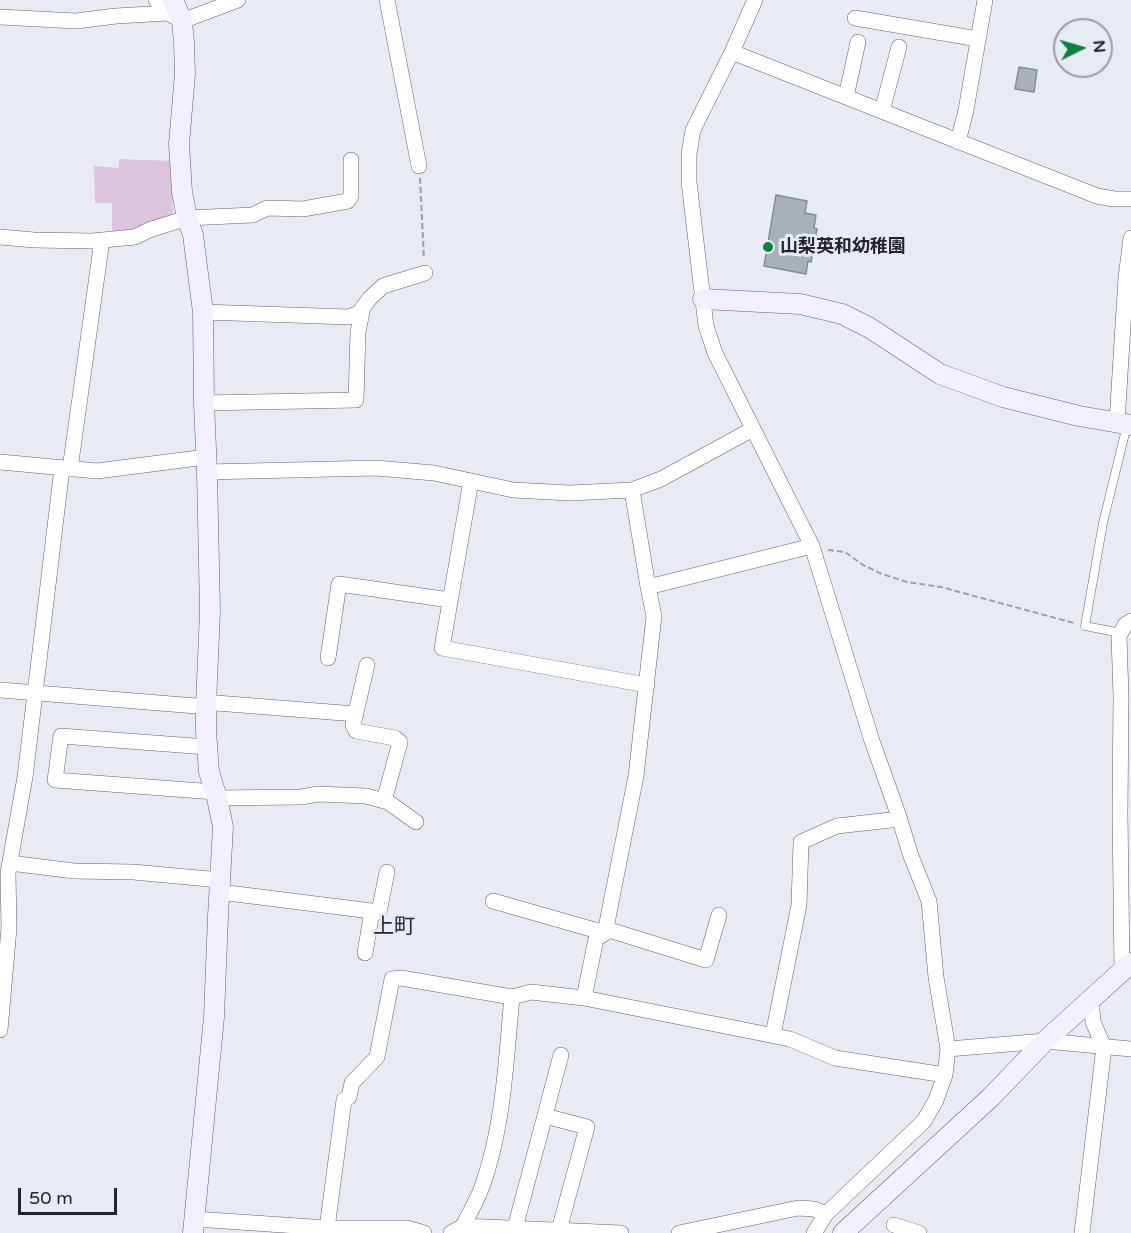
<!DOCTYPE html>
<html>
<head>
<meta charset="utf-8">
<style>
  body { margin:0 }
  #map { position:relative; width:1131px; height:1233px; overflow:hidden; background:#e8eaf4; font-family:"Varela Round",sans-serif }
  canvas { display:block }
  .north { position:absolute; left:1053px; top:18px; width:60px; height:60px; box-sizing:border-box; background:#e8eaf4; border:2px solid #9a9ba3; border-radius:50%; rotate:85deg; font-size:16px; font-weight:700; line-height:24px; text-align:center; color:#242529 }
  .north::after { content:''; display:block; margin:auto; width:21px; height:27px; background:#08843e; clip-path:polygon(50% 0,100% 100%,50% 72%,0 100%) }
  .scale { position:absolute; left:18px; top:1188px; width:99px; height:27px; box-sizing:border-box; border:3px solid #242529; border-top:0; padding-left:8px; font-size:18px; line-height:21px; white-space:nowrap; color:#242529; -webkit-text-stroke:4px #e8eaf4; paint-order:stroke }
</style>
</head>
<body>
<div id="map">
<canvas width="1131" height="1233"></canvas>
<div class="north">N</div>
<div class="scale">50 m</div>
</div>
<script>
const context = document.querySelector('canvas').getContext('2d');
context.lineJoin = 'round';
function fill(path, color) { context.fillStyle = color; context.fill(path, 'evenodd'); }
function stroke(path, color, width, dash) { context.strokeStyle = color; context.lineWidth = width; context.lineCap = dash ? 'butt' : 'round'; context.setLineDash(dash || []); context.stroke(path); }
function label(font, color, halo, rows, align = 'center') {
  context.font = font + ' "Varela Round","Noto Sans JP",sans-serif'; context.lineWidth = 6; context.setLineDash([]); context.textBaseline = 'middle'; context.strokeStyle = halo; context.fillStyle = color; for (const [text, x, y, turn = 0] of rows) {
    context.save(); context.translate(x, y); context.rotate((+turn || 0) * Math.PI / 180); context.textAlign = isNaN(turn) ? turn : align; if (halo) context.strokeText(text, 0, 0); context.fillText(text, 0, 0); context.restore();
  }
}
fill(new Path2D(`
  M119,159L171,161L173,217L129,233H112V203H95L94,166L119,168Z`), '#ddc3de');
const building = new Path2D(`
  M1019,67L1037,70L1034,92L1015,89Z
  M776,195L807,201L805,213L816,215L814,228L817,229L811,262L808,261L806,274L764,266Z`);
fill(building, '#a8b0b8');
stroke(building, '#848b92', 1.5);
const lane = new Path2D(`
  M1121,633L1085,626L1103,523L1127,425`);
const street = new Path2D(`
  M156,0L168,13L182,21L238,0
  M387,0L419,166
  M755,0L732,52L693,130L689,154V182L706,326L715,353L812,546L872,741L897,811L911,856L929,901L936,977L948,1049L945,1075L936,1100L924,1121L826,1214L814,1233
  M0,17L76,21L116,16L168,13
  M855,18L978,39
  M732,52L1097,196L1114,199H1131
  M846,97L858,42
  M882,111L899,47
  M958,142L966,110L985,0
  M0,237L34,240L92,241L135,237L149,230L187,218L253,215L267,208L303,209L348,201L351,196V160
  M203,312L349,317L359,313L370,298L383,286L425,273
  M204,403L356,400L358,332L363,307
  M1117,422L1126,277L1131,238
  M0,462L97,471L206,457
  M70,469L102,240
  M207,472L376,468L434,473L513,490L570,493L632,490L661,479L753,429
  M471,481L442,648L647,685
  M648,587L812,546
  M328,658L339,584L450,600
  M367,665L353,725L356,731L395,738L400,742L384,801
  M0,690L196,706L216,703L356,714
  M207,747L61,736L55,780L215,792
  M217,798L301,797L318,794L366,796L388,802L416,822
  M10,863L74,871L133,872L220,880
  M220,892L379,912L387,872
  M493,901L605,933
  M606,929L706,960L719,915
  M365,953L372,911
  M1122,971L1120,813L1121,696L1119,636L1125,625L1131,621
  M584,998L596,939L605,933L636,776L654,616L648,587L632,490
  M0,1030L9,928L8,873L25,777L62,468
  M773,1035L799,905L801,842L837,826L900,819
  M948,1049L1045,1041L1131,1049
  M545,1116L587,1127L559,1230
  M195,1219L327,1228H407L424,1233
  M894,1225L919,1233
  M463,1226C470,1212 478,1199 483,1184C504,1124 506,1059 512,997
  M327,1228L344,1100L349,1097L352,1083L377,1057L392,979L401,978L512,997L531,992L584,998L790,1039L835,1058L945,1075
  M515,1228L561,1055
  M451,1233L463,1226L621,1233
  M679,1233L798,1208L814,1209L826,1214
  M1082,1233L1104,1047L1093,1022L1091,999`);
const secondary = new Path2D(`
  M173,0L182,21L184,42L185,74L179,144L182,192L187,218L193,235L203,312L204,403L207,472L210,611L206,704V731L209,772L217,798L223,827L218,916L214,1017L193,1233
  M703,299L800,304L842,314L870,328L940,374L1003,397L1079,416L1131,425
  M843,1233L991,1097L1045,1041L1131,963`);
stroke(lane, '#5f6169', 9);
stroke(street, '#5f6169', 16);
stroke(secondary, '#5f6169', 21);
stroke(new Path2D(`
  M420,178L424,259
  M828,550L845,552L863,565L882,574L907,582L941,587L1074,623`), '#9ea0a8', 2, [6, 3]);
stroke(lane, '#fff', 8);
stroke(street, '#fff', 15);
stroke(secondary, '#f4efff', 20);
for (const [x, y, r, color] of [
  [768,247,6,"#08843e"]
]) { const dot = new Path2D(); dot.arc(x, y, r, 0, 2 * Math.PI); context.fillStyle = color; context.fill(dot); stroke(dot, '#e8eaf4', 2); }
label('bold 18px', '#242529', '#e8eaf4', [
  ["山梨英和幼稚園",780,247]
], 'left');
label('21px', '#242529', '#e8eaf4', [
  ["上町",394,927]
]);
</script>
</body>
</html>
